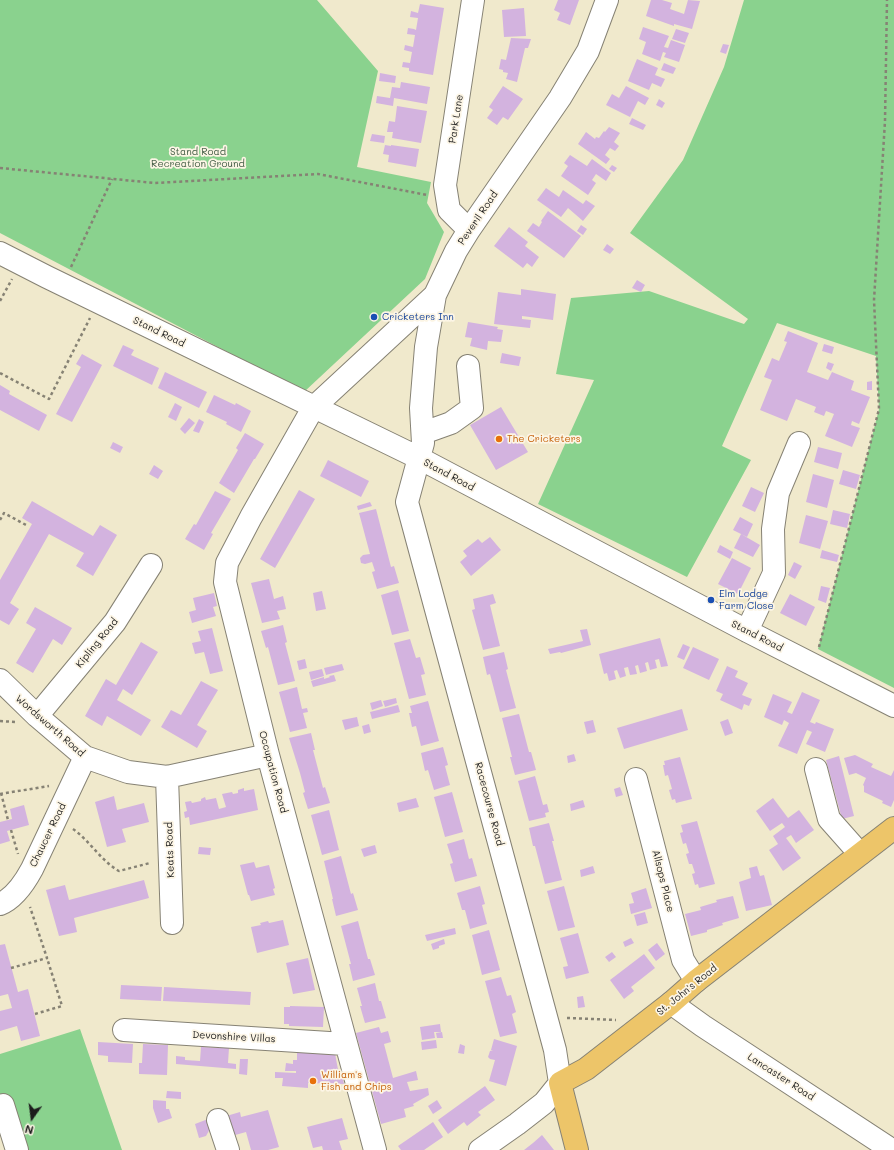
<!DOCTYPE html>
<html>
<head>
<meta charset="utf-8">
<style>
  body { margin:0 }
  #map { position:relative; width:894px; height:1150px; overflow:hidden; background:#f0e9cc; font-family:Mali,sans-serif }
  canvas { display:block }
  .north { position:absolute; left:12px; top:1098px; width:40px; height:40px; -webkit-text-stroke:3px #fcf5e5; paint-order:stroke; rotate:194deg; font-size:11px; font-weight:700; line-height:16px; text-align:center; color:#1c1c1c }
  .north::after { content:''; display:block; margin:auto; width:14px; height:18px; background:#1c1c1c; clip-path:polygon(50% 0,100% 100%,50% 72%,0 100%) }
</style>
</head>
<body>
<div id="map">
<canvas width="894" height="1150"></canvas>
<div class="north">N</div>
</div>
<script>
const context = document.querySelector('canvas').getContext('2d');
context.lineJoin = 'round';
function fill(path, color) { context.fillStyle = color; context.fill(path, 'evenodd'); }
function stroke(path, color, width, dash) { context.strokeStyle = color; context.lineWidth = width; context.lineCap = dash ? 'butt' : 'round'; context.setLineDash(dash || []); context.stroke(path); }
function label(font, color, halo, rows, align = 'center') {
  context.font = font + ' Mali,sans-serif'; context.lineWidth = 3.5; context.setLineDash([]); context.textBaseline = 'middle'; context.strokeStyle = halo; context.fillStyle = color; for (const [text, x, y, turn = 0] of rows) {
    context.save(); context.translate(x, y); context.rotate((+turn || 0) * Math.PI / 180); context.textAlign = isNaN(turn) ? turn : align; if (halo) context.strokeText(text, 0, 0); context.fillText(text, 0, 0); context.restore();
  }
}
fill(new Path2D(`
  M0,0H317L378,71L357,167L431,182L427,203L444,232L425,279L304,392L0,233Z
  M744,0H894V688L818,649L879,409L876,356L777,323L722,446L751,460L687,577L538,504L594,380L556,374L571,298L649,291L744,324L748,319L630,233L683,160L724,67Z
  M80,1029L122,1150H11L0,1116V1054Z`), '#8ad28e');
fill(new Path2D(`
  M558,0H579L570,25L557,20L560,13L554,10Z
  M651,0H662L672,3L670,9L684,14L688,0L700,1L692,29L674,24V26L646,16Z
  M420,4L444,8L433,75L409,71V68L402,67L403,62L410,63L412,52L404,50L405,45L413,47L415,35L407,34L408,28L414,29L416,30L418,18L410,17L411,11L418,13Z
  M524,8L526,36L504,37L502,10Z
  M643,27L669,36L664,47L668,48L671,40L685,45L679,62L664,57L666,53L663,52L660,61L642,54L646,42L639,39Z
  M676,29L689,33L685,43L672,39Z
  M511,38L531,39L528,48H525L517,82L506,79L508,73L503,72V70L499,69L501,59L506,60Z
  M723,44L729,45L726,54L720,52Z
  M637,59L658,68L655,75L665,79L661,87L652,83L649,90L628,81Z
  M664,63L676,68L673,74L661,70Z
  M380,73L396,76L395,83L379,81Z
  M401,82L430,87L427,104L394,98L393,106L376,103L377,96L390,98L392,87L400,88Z
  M503,86L523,99L508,120L503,117L497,125L487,118L493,110L489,107Z
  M626,86L649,98L645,105L638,101L630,117L606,105L612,94L619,98Z
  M659,99L665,103L662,108L656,105Z
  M397,106L427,111L421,143L392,138L393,132H387L389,121L395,122Z
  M632,118L646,125L643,130L629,124Z
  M609,127L620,133L614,142L619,146L615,151L610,148L605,155L610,159L606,164L578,144L586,132L595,139L596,137L599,138L604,131L605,132Z
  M372,134L385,136L384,143L370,141Z
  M385,145L391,146V145L419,149L416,167L388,162L389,155L383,154Z
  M570,155L587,166L592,159L611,173L606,181L596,174L592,180L596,183L588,195L561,176L568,166L564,163Z
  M612,165L617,168L614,172L609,169Z
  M546,188L559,197L563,190L583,204L586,200L595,206L583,221L568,208L561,217L537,200Z
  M548,211L581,236L564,258L527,231L533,223L539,227L542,222L541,221Z
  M581,225L587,229L583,235L577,231Z
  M509,227L528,242L525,246L539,257L532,267L527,263L523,268L494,246Z
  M607,244L614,249L610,254L603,250Z
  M637,280L645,285L641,292L632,288Z
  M521,289L556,294L553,320L522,316V319L531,320L530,328L494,324L498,292L521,295Z
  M468,322L498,327L497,329L503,330L501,342L488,341L487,350L470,346L472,338L465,337Z
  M788,331L818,343L807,372L828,380L832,372L854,381L851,390L870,397L859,424L852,421L851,425L860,428L852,447L825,436L834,414L826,411L824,416L814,412L816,407L796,399L787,421L760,410L772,380L764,377L772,358L779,361L787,342L784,341Z
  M824,344L834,347L832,354L822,351Z
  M123,345L134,350L131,355L159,368L152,385L113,366Z
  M502,353L521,357L519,366L500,363Z
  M82,354L102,365L72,422L56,414L81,367L76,364Z
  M828,362L834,364L831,371L826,368Z
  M165,372L207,392L199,408L158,388Z
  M872,381V390H867V382Z
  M0,385L10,391L9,394L47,415L39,431L0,410Z
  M214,395L235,405L236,403L251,411L241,432L226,424L227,422L206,412Z
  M175,403L182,407L176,421L168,417Z
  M501,407L528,452L496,470L470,425Z
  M189,418L195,423L185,434L180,429Z
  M199,419L204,422L199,433L193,431Z
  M245,433L264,444L255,459H254L234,493L219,483L238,450L236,448Z
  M113,442L123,447L120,453L110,448Z
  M818,447L842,453L838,469L814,462Z
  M328,460L369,481L361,497L320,476Z
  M154,465L163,471L158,479L149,474Z
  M843,470L860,475L856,489L839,484Z
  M813,474L834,480L827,508L806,502Z
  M751,487L764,493L755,512L742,506Z
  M299,490L315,499L275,568L260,559Z
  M215,491L231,499L211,533L213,534L204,550L185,539L194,524L196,525Z
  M32,501L93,536L100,525L117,535L93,576L76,566L84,553L49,534L10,603L19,609L9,625L0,620V580L32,524L22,518Z
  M370,502L372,506L358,510L357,506Z
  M376,509L391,567L394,566L399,583L377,589L372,572L375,571L372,562L365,564L361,563L360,558L363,555L370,554L359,513Z
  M833,510L850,514L847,528L830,524Z
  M806,515L828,521L820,549L799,543Z
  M740,517L753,524L747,537L733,530Z
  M741,534L760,545L753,557L734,548Z
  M490,537L501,550L471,576L460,562L467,556L463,551L478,539L482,543Z
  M720,545L733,552L730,559L717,552Z
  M822,550L839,555L837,562L820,558Z
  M732,558L751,568L738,594L718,584Z
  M794,562L802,566L795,579L788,575Z
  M269,579L274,599L283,596L286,609L277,611L280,619L262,623L251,583Z
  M821,586L830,588L826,603L818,600Z
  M398,590L409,631L392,635L381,595Z
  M322,591L326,609L316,611L313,593Z
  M214,593L217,606L213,607L216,616L192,623L189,612L196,610L193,598Z
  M493,594L496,603L490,605L500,646L483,650L472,610L475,609L473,599Z
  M790,594L815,607L806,626L780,613Z
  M35,607L72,628L62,645L53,639L33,673L16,663L36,629L26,623Z
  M283,625L287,642L285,643L295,681L278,685L268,647L266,648L261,631Z
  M212,628L223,671L210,674L204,652L195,654L192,643L201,641L198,631Z
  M587,629L591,645L561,653L560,652L550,654L548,649L583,641L580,630Z
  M660,638L668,666L661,667L659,659L655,660L657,668L650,670L648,662L645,663L647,671L640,673L638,665L635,666L637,674L630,675L628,667L624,668L626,676L620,678L617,670L614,671L616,679L609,681L607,673L604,674L599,654Z
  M410,639L416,658L420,657L425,674L421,675L426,695L409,699L394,643Z
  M141,642L158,652L132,695L123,689L117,700L151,720L141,736L107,716L102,726L85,716L106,679L116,685Z
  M683,644L690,647L684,660L677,657Z
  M693,647L719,659L709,680L683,668Z
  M504,652L508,669L506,670L516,708L500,712L490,674L487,675L483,657Z
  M305,659L307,668L299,670L297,661Z
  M342,664L344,670L326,675L324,668Z
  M727,666L738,671L735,677L748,683L742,695L752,699L749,706L744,704L742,710L720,700L723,694L716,691Z
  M322,669L324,676L311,680L309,672Z
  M334,675L336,681L313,687L311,681L324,677V679L330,677L329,676Z
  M201,681L218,690L197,725L207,731L197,748L161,727L171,710L181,715Z
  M297,687L302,709L307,708L308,712L303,713L307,728L290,732L279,692Z
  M802,692L820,700L810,722L815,724L816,722L834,729L825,752L806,744L812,732L807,730L797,754L778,746L789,723L784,720L782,725L764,717L773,694L792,702L787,712L792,714Z
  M396,698L397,703L385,707L383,701Z
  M381,700L383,706L372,710L370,703Z
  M428,701L439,741L421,746L416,726L412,727L409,713H412L410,706Z
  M398,705L400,712L372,719L370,712Z
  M682,709L688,730L624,749L617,728Z
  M519,714L529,752H531L536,770L515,775L510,757H512L502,718Z
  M357,717L359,726L345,730L342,720Z
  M728,719L733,733L725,736L720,722Z
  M593,720L596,732L587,734L584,722Z
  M369,724L371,732L364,734L362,726Z
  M311,733L315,750H313L323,788L325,787L330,803L308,809L303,793L305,792L300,773L289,738Z
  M443,747L448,765L445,766L450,785L434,790L428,770L425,771L421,753Z
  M574,754L576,761L568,763L567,756Z
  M855,755L873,764L871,767L891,776L894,770V800L891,807L882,803L883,801L864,792V786L863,785L866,778L856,773L849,775L844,758Z
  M839,756L854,816L842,819L826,760Z
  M680,757L692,799L676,803L675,799L672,800L669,790L672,789L668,775L665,776L663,765H665L664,761Z
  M535,776L543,805L547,804L549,812L545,813L546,817L529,821L518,781Z
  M620,787L623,795L616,797L614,789Z
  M244,788V791L254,789L258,810L190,825L189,817L185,818L184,812L187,811L185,802L191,801L192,803L201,801V799L205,797L206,800L216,798L219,809L226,807L222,794L232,792L233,794L238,793V790Z
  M452,792L463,832L445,837L434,797Z
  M114,796L117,810L144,803L149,822L122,829L126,842L107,847L95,802Z
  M416,798L419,807L399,812L397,803Z
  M773,798L788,818L799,810L814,830L796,843L791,835L786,838L801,858L783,871L769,850L778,844L773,836L785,827L782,823L770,831L756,811Z
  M583,800L585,807L571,811L570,804Z
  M24,805L29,825L7,831L10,841L0,844V822L12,819L10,809Z
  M329,810L339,850L322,855L311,815Z
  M697,821L715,884L699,888L698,884L695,885L692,874L695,873L692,864H689L686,854L689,853L686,843L683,844L680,833L683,832L681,825Z
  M549,823L554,841H552L562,880L545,884L535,846H533L529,828Z
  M464,839L469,859L472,858L477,876L455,882L450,864L453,863L447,844Z
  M375,845L377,853L364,857L361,849Z
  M199,847L211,848L210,855L198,854Z
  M341,856L351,894L353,893L358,910L336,916L332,899H333L324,861Z
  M254,862L256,868L269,865L275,888L273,889L275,895L251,901L249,895H248L240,865Z
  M593,866L595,873L581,877L580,870Z
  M757,866L760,876L764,875L772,905L746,911L739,882L751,878L749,868Z
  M144,880L149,898L74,918L77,932L59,936L46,890L65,885L69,900Z
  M480,886L485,904L482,905L487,924L470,929L465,910H462L457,893Z
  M564,886L575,927L558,931L547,891Z
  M646,888L652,908L631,914L629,904L634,903L631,893Z
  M733,896L739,918L722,923L723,925L707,930V932L691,936L685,914L701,910L700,907L717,902L716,900Z
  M645,912L648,923L637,926L634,915Z
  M283,920L289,945L257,953L251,927L261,925L260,923L268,921L269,923Z
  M358,921L368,959H370L375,975L353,981L349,964H351L341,926Z
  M455,928L456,934L427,941L425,935Z
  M489,930L500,970L482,975L472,935Z
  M578,933L589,973L566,979L563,967L568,966L560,938Z
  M631,938L634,943L625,947L623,942Z
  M444,939L445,944L439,946V948L433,950L431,944Z
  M657,943L665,954L656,961L648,950Z
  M5,944L18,992L28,989L40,1036L21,1041L17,1026L0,1031V1011L12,1008L8,994L0,996V945Z
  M612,952L616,957L609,962L605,957Z
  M644,954L655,968L631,987L634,991L624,999L610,980Z
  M308,958L315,990L293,994L286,963Z
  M501,977L507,996L511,995L516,1012L512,1014L517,1033L500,1037L485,981Z
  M375,983L379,1001H381L386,1018L365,1023L360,1006H362L357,988Z
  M121,985L162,987L161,1001L120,999Z
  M164,987L251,992L250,1005L163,1001Z
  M583,996L585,1007L578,1008L577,997Z
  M290,1006L324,1007L323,1027L289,1026V1024H284V1007H290Z
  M440,1024L441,1032H434L435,1038L422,1040L420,1027Z
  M379,1027L381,1033L388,1031L391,1042L384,1044L393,1078L416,1071L418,1080L407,1082L410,1091L428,1088L429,1095L413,1104L414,1106L404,1109L406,1117L381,1124L356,1033Z
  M442,1032L443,1038H437L436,1033Z
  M494,1039L517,1046L506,1086L489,1081L495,1060L490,1059L488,1057L490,1051L493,1050H491Z
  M436,1040L437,1048L422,1050L421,1042Z
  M98,1042L133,1044L132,1063L108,1062V1056L98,1055Z
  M143,1044L168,1045L167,1075L139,1074V1063H142Z
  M460,1044L465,1046L464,1054L458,1053Z
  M297,1046L334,1048L339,1075H342L344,1084L308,1083V1088L282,1086L283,1078H275V1072L296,1073V1071H285L286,1063L293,1064V1060H297Z
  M201,1047L229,1048L228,1063L236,1064V1069L176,1064V1056L185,1057V1060L200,1061Z
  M240,1059H248L247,1075L239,1074Z
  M485,1086L495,1100L478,1112L481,1115L467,1126L464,1122L448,1134L438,1120Z
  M167,1091L181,1092V1099L166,1098Z
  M153,1100L166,1101V1109H169L172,1118L158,1123L153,1108Z
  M437,1100L442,1108L433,1114L428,1106Z
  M268,1110L279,1147L268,1150H251L246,1132L228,1137L223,1117L240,1112L241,1117Z
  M342,1118L348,1139L339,1141L342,1150H323L322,1146L313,1148L307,1127Z
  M208,1119L211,1127L206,1136L199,1138L195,1124Z
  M433,1122L443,1137L424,1150H401L398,1146Z
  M542,1135L554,1150H524L533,1143Z`), '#d3b3df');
const minor = new Path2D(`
  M469,230L449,210L445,185L473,0
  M0,253L47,277L419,458L747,631L894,706
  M423,433L451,423L472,408L468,366
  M747,631L774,573L773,529L778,493L799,443
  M0,680L37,716L85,757L128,772L167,777L268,755
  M37,716L115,622L151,565
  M816,769L829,819L860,854
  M167,777L172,923
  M636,779L683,960L696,981
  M0,904C15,898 25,882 32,869L85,757
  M671,1003L703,1026L892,1150
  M124,1030L345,1044
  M3,1105L17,1150
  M218,1120L228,1150
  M375,1150L268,755L225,582L227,563L251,517L313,408L435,295
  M480,1150L517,1124L544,1103L560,1083L555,1050L407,502L423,443L421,408L426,347L435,295L456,251L469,230L560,98L588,51L607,0`);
const major = new Path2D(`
  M577,1150L560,1083L586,1069L671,1003L696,981L894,828`);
stroke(minor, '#868274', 24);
stroke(major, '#868274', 24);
stroke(new Path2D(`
  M0,168L155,183L318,174L427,195
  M71,267L112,179
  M0,301L12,279
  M0,373L49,399L90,318
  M0,520L4,513L26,525
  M819,647L879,409L874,300L885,121L887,0
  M0,721L15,722
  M1,793L8,820
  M0,794L49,786
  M73,829C90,841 101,861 119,871L150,863
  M11,830L18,854
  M11,968L47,958L30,907
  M35,1014L62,1006L47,958
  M567,1018L616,1020`), '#868274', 2.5, [3, 3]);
stroke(minor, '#fff', 22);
stroke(major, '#edc569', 22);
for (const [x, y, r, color] of [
  [374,317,4,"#1a4fb4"],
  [499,439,4,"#e8710a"],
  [711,600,4,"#1a4fb4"],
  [313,1081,4,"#e8710a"]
]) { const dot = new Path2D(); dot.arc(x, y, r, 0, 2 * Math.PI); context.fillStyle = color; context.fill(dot); stroke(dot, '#fcf5e5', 1.5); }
label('10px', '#1c1c1c', '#fcf5e5', [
  ["Park Lane",456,119,-81],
  ["Peveril Road",478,218,-56],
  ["Stand Road",159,332,26],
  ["Stand Road",449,475,28],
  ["Stand Road",757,636,27],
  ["Kipling Road",97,643,-51],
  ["Wordsworth Road",50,726,41],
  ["Occupation Road",273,772,75],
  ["Racecourse Road",489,804,75],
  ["Chaucer Road",48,835,-64],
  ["Keats Road",170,850,-92],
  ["Allsops Place",663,881,76],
  ["St. John's Road",687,990,-39],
  ["Devonshire Villas",234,1037,3],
  ["Lancaster Road",781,1077,33]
]);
label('10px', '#425c44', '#fcf5e5', [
  ["Stand Road",198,152],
  ["Recreation Ground",198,164]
]);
label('10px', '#164399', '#fcf5e5', [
  ["Cricketers Inn",382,317],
  ["Elm Lodge",719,594],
  ["Farm Close",719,606]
], 'left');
label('10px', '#c56008', '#fcf5e5', [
  ["The Cricketers",507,439],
  ["William's",321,1075],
  ["Fish and Chips",321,1087]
], 'left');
</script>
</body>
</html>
